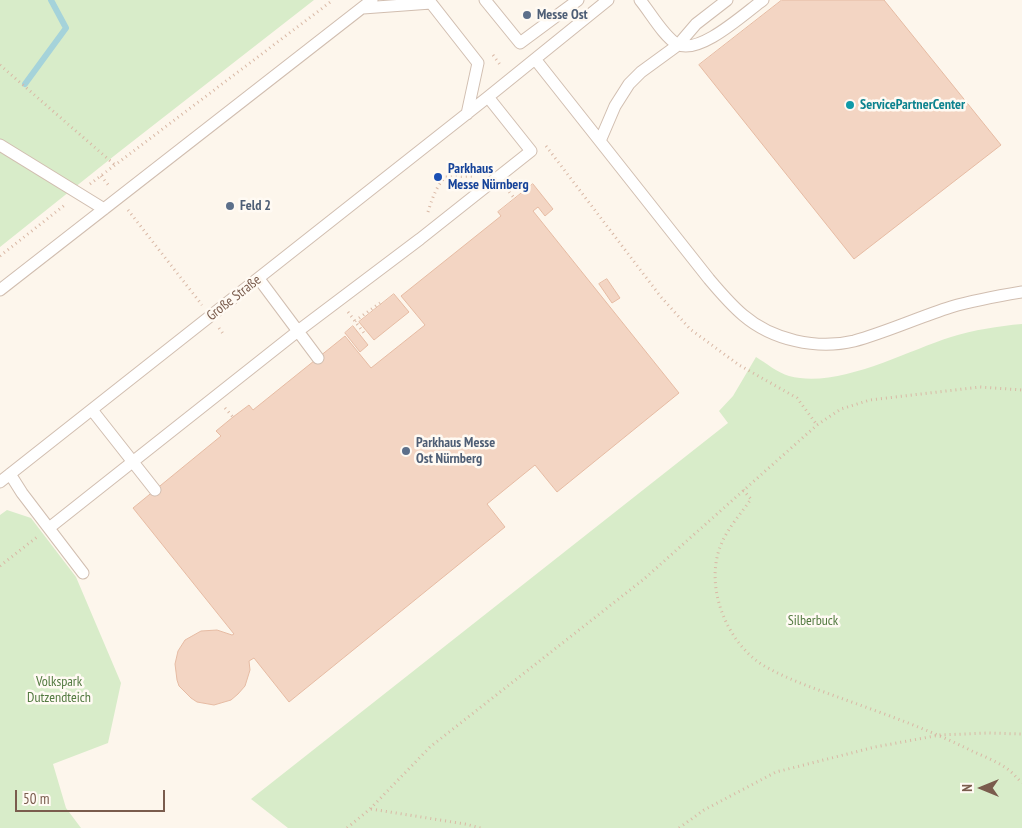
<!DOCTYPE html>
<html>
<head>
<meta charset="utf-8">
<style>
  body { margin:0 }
  #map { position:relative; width:1022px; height:828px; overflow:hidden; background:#fdf6ec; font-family:"PT Sans Narrow",sans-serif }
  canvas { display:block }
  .north { position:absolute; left:957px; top:763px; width:50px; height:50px; -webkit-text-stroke:4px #fffaf3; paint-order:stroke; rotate:270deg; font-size:14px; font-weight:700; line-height:20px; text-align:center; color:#7a5c4d }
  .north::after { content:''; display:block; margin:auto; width:18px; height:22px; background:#7a5c4d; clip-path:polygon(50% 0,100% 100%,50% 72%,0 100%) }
  .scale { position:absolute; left:15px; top:790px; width:150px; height:22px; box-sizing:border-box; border:2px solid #7a5c4d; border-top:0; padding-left:6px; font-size:15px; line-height:18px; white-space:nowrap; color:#7a5c4d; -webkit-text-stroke:4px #fffaf3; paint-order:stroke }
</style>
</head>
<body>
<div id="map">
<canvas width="1022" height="828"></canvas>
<div class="north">N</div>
<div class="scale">50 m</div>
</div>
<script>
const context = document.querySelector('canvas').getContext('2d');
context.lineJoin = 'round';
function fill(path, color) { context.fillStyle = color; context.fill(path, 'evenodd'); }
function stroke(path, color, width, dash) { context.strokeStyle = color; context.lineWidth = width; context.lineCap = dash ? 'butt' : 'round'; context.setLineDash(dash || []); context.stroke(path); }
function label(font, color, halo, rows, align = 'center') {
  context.font = font + ' "PT Sans Narrow",sans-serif'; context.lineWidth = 5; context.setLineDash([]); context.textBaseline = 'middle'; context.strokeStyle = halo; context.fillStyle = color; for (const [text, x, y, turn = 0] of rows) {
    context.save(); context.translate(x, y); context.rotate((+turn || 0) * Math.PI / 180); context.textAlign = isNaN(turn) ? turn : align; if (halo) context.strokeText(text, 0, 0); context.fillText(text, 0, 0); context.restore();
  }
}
fill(new Path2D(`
  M0,0H314L119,152L0,247Z
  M1022,324V828H288L251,799L728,423L719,411L733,396L756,357C766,363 778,373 789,376C838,389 904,352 951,337C974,330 998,326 1022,324Z
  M7,510L31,518L76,577L121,683L108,743L53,764L66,808L81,828H0V515Z`), '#d8ecc9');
stroke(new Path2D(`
  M25,84L66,28L51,0`), '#a5d3da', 6);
const building = new Path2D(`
  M782,0H884L1001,145L854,259L699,65Z
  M533,184L553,209L545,216L538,207L533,211L679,393L557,492L535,465L487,504L505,527L289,702L254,658L249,661L250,670L245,686L238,694L231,700L214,705L197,702L191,698L179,686L177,680L175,664L178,651L185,640L201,631L217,630L232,635L234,634L133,508L221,436L216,431L233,417L249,405L253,410L345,336L371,368L425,325L401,296L501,216L498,212Z
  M607,279L620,298L612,303L599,284Z
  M394,294L409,312L374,340L359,322Z
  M353,326L368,345L360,352L345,333Z`);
fill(building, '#f3d5c3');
stroke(building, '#e6bba3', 1);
const lane = new Path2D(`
  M485,0L520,43L578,0
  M640,0C650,12 664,37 677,44C699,56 745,13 763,0
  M363,8L431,3L478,63L467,114
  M535,59L709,279C720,292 730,304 743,315C772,340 817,350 854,341C887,332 919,317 951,307C975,300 998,296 1022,292
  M600,141L615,106L629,84L641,72L678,45L696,24L727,0
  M0,145L104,209
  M259,279L318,358
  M0,290L372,0
  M92,410L155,490
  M10,474L22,493L83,573
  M0,482L488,97L608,0
  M49,528L298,331L420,239L531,151L488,97`);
stroke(lane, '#d1beb0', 13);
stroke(new Path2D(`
  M493,55L501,66
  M0,65L115,165
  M546,146L661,297L690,329L739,365L797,398L817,425
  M101,176L110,187
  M90,184L333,0
  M506,188L515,199
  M128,210L202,305
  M428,212C432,199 436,187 445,177L475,176
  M0,256L66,204
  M348,312L364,333
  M355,321L380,303
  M219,328L224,335
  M225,408L233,417
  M743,490L751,499C740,515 725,531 719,550C706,590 727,641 761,664C781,676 802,684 824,692C873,710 924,727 972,751C983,756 996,761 1006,768C1012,772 1017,778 1022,783
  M0,566L37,537
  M371,809L465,824L481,828
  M347,828L370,809L430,747L644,579L817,425L841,409L870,400L980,387L1022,390
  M679,828L704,810L776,772L875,747L940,735L988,733L1022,734`), '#d9b8a5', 3, [1, 4]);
stroke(lane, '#fff', 11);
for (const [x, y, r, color] of [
  [527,15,5,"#5c6f8a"],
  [850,105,5,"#0f9aa8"],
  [438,177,5,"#1a4fb4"],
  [230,206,5,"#5c6f8a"],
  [406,451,5,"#5c6f8a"]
]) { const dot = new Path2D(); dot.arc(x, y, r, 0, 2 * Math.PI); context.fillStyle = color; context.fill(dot); stroke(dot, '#fffaf3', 2); }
label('bold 14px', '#4e5e75', '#fffaf3', [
  ["Messe Ost",537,15],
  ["Feld 2",240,206],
  ["Parkhaus Messe",416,443],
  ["Ost Nürnberg",416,459]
], 'left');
label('bold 14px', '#0d838f', '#fffaf3', [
  ["ServicePartnerCenter",860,105]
], 'left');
label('bold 14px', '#164399', '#fffaf3', [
  ["Parkhaus",448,169],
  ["Messe Nürnberg",448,185]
], 'left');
label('14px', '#7a5c4d', '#fffaf3', [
  ["Große Straße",234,298,-38]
]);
label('14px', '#537a41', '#fffaf3', [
  ["Silberbuck",813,621],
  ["Volkspark",59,682],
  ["Dutzendteich",59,698]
]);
</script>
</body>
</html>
